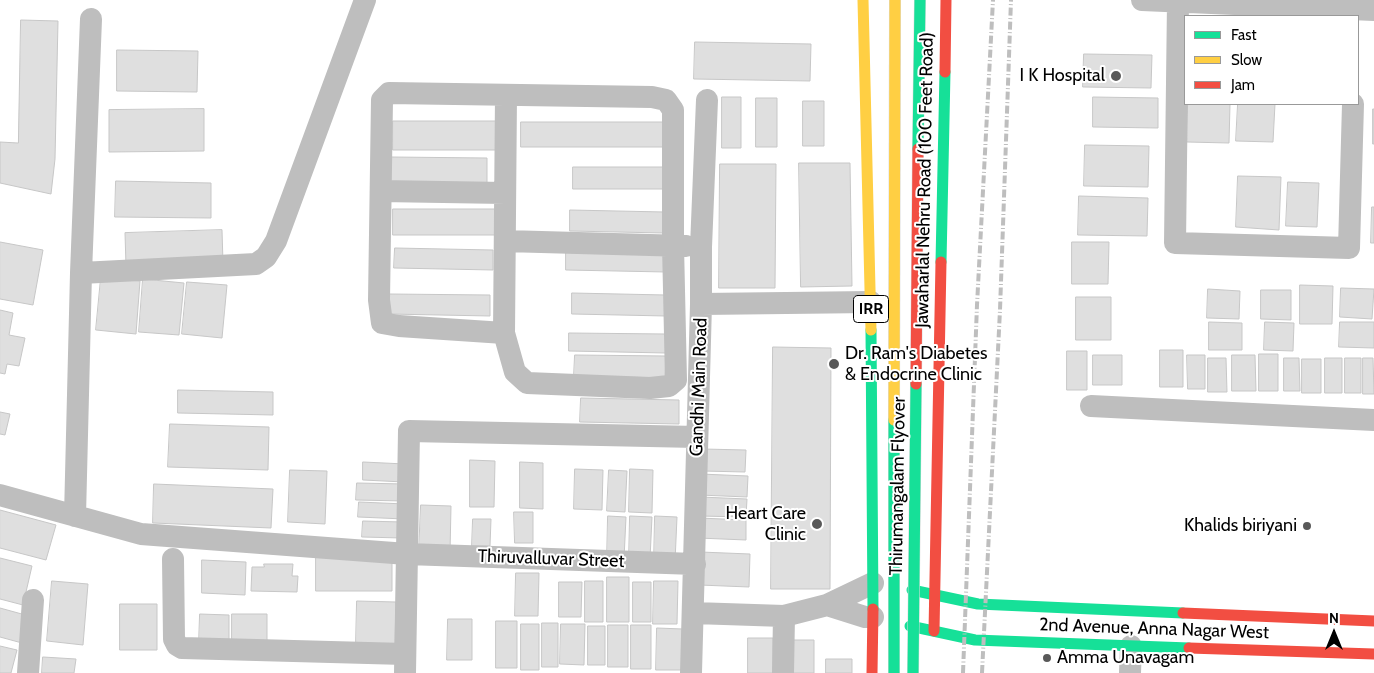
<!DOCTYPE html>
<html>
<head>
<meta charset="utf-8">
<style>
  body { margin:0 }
  #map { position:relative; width:1374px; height:673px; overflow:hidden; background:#fff; font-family:Cabin,sans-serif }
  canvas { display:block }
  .legend { position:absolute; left:1184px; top:15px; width:175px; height:90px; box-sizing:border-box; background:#fff; border:1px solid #999; margin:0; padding:6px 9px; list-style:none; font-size:15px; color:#000 }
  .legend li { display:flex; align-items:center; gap:10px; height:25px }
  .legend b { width:25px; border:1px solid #999 }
  .north { position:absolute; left:1309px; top:608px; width:50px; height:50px; -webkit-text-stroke:4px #fff; paint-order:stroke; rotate:0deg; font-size:14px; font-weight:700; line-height:20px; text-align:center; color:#000 }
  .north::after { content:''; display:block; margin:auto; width:18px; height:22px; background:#000; clip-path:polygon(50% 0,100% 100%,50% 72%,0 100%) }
</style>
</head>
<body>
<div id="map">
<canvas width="1374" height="673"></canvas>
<ul class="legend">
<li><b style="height:6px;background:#16e098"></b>Fast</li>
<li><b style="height:6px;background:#ffcf43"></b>Slow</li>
<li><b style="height:6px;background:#f24e42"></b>Jam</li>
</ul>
<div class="north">N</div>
</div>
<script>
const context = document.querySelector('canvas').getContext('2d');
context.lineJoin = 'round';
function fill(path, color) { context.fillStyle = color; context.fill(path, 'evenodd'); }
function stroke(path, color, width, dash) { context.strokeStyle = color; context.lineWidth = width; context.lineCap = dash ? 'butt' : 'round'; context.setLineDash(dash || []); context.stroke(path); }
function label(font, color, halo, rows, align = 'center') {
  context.font = font + ' Cabin,sans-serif'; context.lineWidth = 4; context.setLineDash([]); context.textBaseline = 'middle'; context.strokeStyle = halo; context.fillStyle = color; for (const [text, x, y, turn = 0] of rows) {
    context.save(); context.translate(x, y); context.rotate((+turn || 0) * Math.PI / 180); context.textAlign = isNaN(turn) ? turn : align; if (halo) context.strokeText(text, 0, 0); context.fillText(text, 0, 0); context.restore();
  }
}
const building = new Path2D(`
  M21,20L58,21L55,159L51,194L0,183V142L18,143Z
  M695,42L811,44L810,81L694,79Z
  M117,50L198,51L197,92L117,91Z
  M1084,54L1152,55L1151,88L1083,87Z
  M722,97H741V148H722Z
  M1093,97L1158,98V128L1093,127Z
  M756,98H777V147H756Z
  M803,101H824V146H803Z
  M1188,104H1230L1229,143L1187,142Z
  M1238,104H1275L1273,142L1236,141Z
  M204,109V151L109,152V110Z
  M1373,109H1374V144H1373Z
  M393,121H501V150H393Z
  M521,122H667V147H521Z
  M1085,145L1149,146L1148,187L1084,186Z
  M391,157L487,158V185L391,186Z
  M799,163H850L852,286L801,287Z
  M720,164H776L775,288H719Z
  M573,167H671V189H573Z
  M1238,176L1281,177L1279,230L1236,227Z
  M116,181L211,183V218L115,217Z
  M1288,182L1319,183L1317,227L1286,226Z
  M1079,196L1148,198L1147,236L1078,235Z
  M1372,207H1374V243H1371Z
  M393,209H495V235H393Z
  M570,210L665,212L664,233L570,231Z
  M222,230L223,263L126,266L125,233Z
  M0,242L43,250L33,305L0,299Z
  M1072,242H1109L1108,284H1072Z
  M395,248L493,250V270L394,268Z
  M566,250L666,252V272L566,270Z
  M101,278L140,281L136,334L96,330Z
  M143,279L184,283L179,335L139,332Z
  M187,282L227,285L222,338L182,334Z
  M1300,285L1333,286L1332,324H1300Z
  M1341,288L1374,289L1372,319L1340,317Z
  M1208,289L1240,291L1239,319L1207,318Z
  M1261,290H1291V320L1261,319Z
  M572,293L666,295V316L572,314Z
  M389,294L490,295V316L388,314Z
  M1076,297H1111V340H1076Z
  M0,310L13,313L9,335L25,338L19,366L7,364L5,374L0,373Z
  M1209,322L1242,323V350H1209Z
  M1265,322L1294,323L1293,351L1264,350Z
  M1340,322H1374V348L1339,347Z
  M569,333L666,334V353L569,351Z
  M773,347L831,348L830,589H771Z
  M1160,350H1183V387H1160Z
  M1067,351H1087V390H1067Z
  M1259,354H1278V391H1259Z
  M575,355L666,356L665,378L574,376Z
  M1093,355H1122V385H1093Z
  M1187,355H1205V389H1188Z
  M1232,355H1255L1256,391H1232Z
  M1208,358H1226L1227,392H1208Z
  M1284,358H1299L1300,391H1284Z
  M1325,358H1342V393H1325Z
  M1345,358H1361V393H1345Z
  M1363,358H1373L1374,394H1363Z
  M1302,359H1321V393H1302Z
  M178,390L273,392V415L178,413Z
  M581,398L679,400V424L580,422Z
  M0,412L10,414L5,435L0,434Z
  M170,424L269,427L268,470L168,467Z
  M703,449L746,450L745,472L702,471Z
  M470,460L495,461L494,507H470Z
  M363,462L405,464L404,482L363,480Z
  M520,462L543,463V509L520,508Z
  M575,469L603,470L602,510L574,509Z
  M630,469L653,470L652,513L629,512Z
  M290,470L327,471L325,524L288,522Z
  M609,470L627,471L625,512L607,511Z
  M700,474L748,476L747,497L699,495Z
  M357,483L405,484L404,501L356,500Z
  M154,484L273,489L271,528L153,523Z
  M700,497L747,499L746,517L699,516Z
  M359,502L405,504L404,519L358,517Z
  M421,505L451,506L450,553L419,552Z
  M0,510L56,525L46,560L0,548Z
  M514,512H533V543H515Z
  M608,516L626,517L624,559H607Z
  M630,516L652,517L650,559H629Z
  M655,516L677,517L675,562H654Z
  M699,518L746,520V540L698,538Z
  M473,519H491L490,546H472Z
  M363,521L403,522L402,538L362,537Z
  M700,552L750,554L749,587L699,585Z
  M316,557H392V591H316Z
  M0,558L32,566L23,605L0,599Z
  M202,560L246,562L245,595L202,593Z
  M264,564H293L292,576H298L297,592L251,591L252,567H264Z
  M516,573H539L538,616H515Z
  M607,577H629V622H607Z
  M52,581L88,584L83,645L47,641Z
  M585,581H603V622H585Z
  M654,581H678L677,624H653Z
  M559,582H582L581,617H559Z
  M633,582H651V622H633Z
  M357,601L396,602L395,644L356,643Z
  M120,604H157V650H120Z
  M0,608L29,616L22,643L0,637Z
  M200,614L229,615V644L199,643Z
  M232,614H267V643L232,642Z
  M448,619H472V660H447Z
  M496,621H517V668H496Z
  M542,623H558V667H542Z
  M521,624H539V670H521Z
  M561,624H585L584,665L560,664Z
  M608,625H628V667H608Z
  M631,625H651V669H631Z
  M588,626H605V665H588Z
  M657,628L683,629V670H656Z
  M748,638H773V673H748Z
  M790,640H814V673H790Z
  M0,646L17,650L11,673H0Z
  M43,657L76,659L74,673H42Z
  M826,659H852V673H826Z`);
fill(building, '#dfdfdf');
stroke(building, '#c7c7c7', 1);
stroke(new Path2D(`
  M1142,0L1374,10
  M1178,2L1175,243L1349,248L1353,104
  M389,93L652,97L666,100L673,110V245L676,380L669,386L650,388L527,383L515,372L504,333L399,326L382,323L379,300L382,100Z
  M381,191L505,193
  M505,241L686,246
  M81,273L256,264L266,257L276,241L365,0
  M701,304L871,302
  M504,333L506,95
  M1091,406L1374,420
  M0,495L141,534L407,554L695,564
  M75,516L81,273L91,19
  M173,559L174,639L177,645L182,648L405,654
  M827,605L865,617H873
  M694,613L784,616L827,605L873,583
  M28,673L33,600
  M405,673L409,431L697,437
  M691,673L701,304V247L707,100
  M783,673L784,616
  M1130,673L1131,646`), '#bebebe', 22);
stroke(new Path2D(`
  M941,262L945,72
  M871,330L873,609
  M912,590L978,604L1183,613
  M910,626L975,640L1189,648`), '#16e098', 11);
stroke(new Path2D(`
  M863,0L871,330`), '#ffcf43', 11);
stroke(new Path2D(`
  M945,72L946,0
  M1183,613L1374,621
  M934,631L941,262
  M1189,648L1374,654
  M872,673L873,609`), '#f24e42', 11);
stroke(new Path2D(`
  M963,673L977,305L993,0
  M982,673L1000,310L1011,0`), '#bebebe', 4, [8, 2.5, 1, 2.5]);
const fastBridge = new Path2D(`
  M918,149L920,0
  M894,673V420
  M913,673L916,384`);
const slowBridge = new Path2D(`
  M894,420L895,0`);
const jamBridge = new Path2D(`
  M916,384L918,149`);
stroke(fastBridge, '#dbdbdb', 12, []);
stroke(slowBridge, '#dbdbdb', 12, []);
stroke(jamBridge, '#dbdbdb', 12, []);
stroke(fastBridge, '#16e098', 11);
stroke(slowBridge, '#ffcf43', 11);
stroke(jamBridge, '#f24e42', 11);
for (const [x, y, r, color] of [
  [1116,76,6,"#595959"],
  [834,364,6,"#595959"],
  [817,524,6,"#595959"],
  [1307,526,5,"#595959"],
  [1047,658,5,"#595959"]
]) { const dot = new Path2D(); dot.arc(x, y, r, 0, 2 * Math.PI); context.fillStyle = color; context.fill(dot); stroke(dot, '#fff', 2); }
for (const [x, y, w] of [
  [871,309,35]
]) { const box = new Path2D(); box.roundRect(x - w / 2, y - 13.5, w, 27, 4); context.fillStyle = '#fff'; context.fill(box); stroke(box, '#000', 1); }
label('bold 16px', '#000', null, [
  ["IRR",871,309]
]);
label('18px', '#000', '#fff', [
  ["I K Hospital",1105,76],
  ["Dr. Ram's Diabetes",845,354,"left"],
  ["& Endocrine Clinic",845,375,"left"],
  ["Heart Care",806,514],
  ["Clinic",806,535],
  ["Khalids biriyani",1297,526],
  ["Amma Unavagam",1057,658,"left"]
], 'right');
label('18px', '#000', '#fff', [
  ["Jawaharlal Nehru Road (100 Feet Road)",925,180,-89],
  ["Gandhi Main Road",699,387,-88],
  ["Thirumangalam Flyover",898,486,-89],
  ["Thiruvalluvar Street",551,559,2],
  ["2nd Avenue, Anna Nagar West",1154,629,2]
]);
</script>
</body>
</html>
